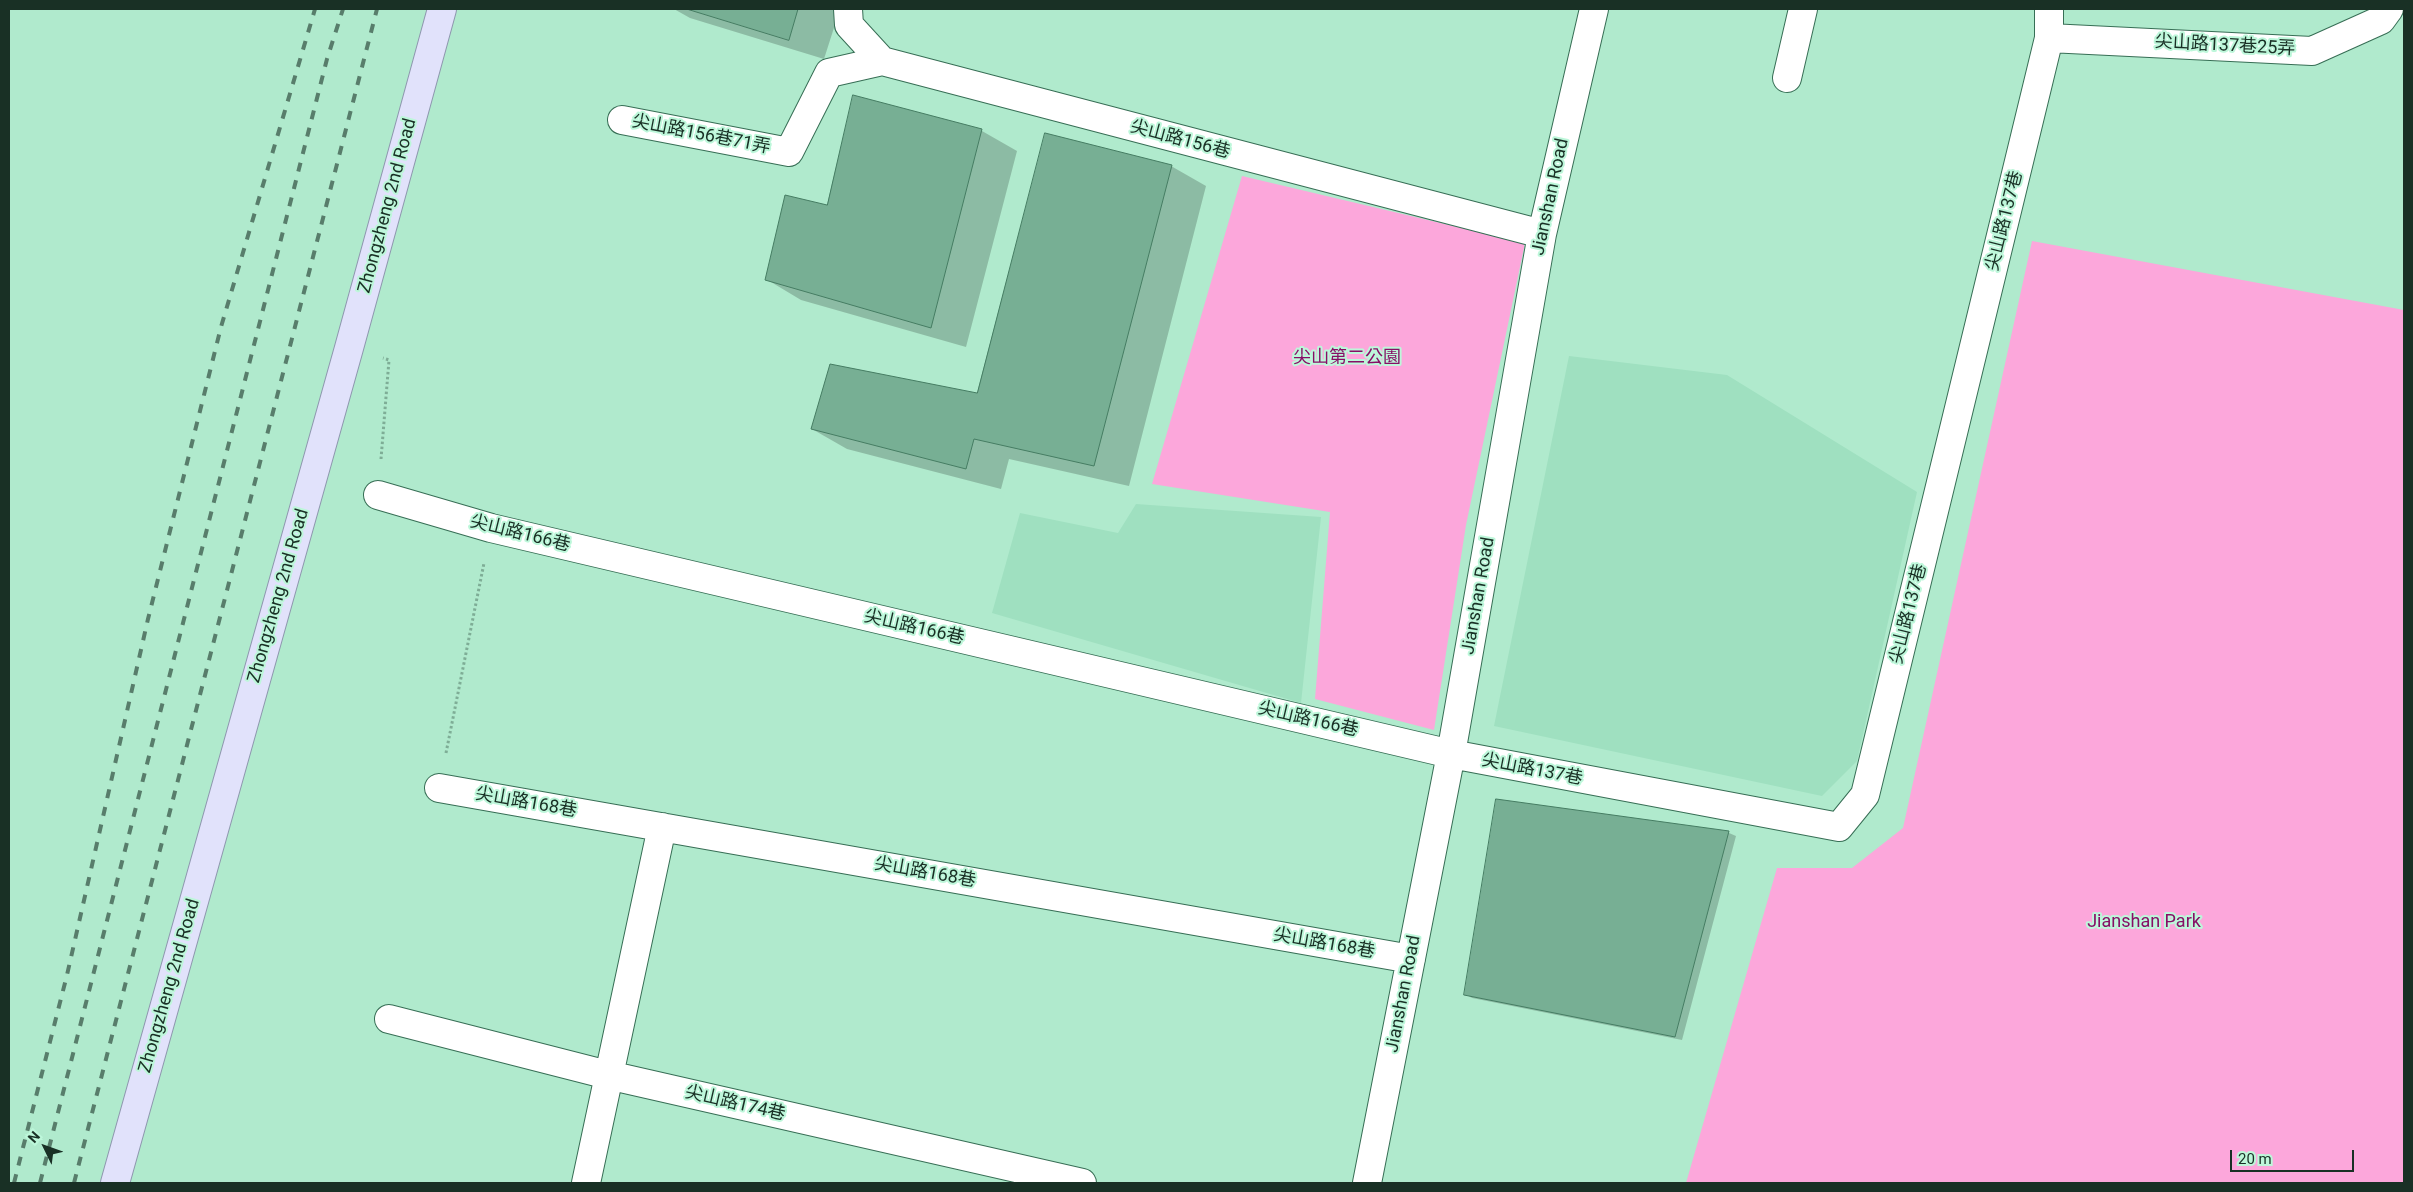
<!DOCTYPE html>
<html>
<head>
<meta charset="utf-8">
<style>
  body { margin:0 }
  #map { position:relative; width:2413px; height:1192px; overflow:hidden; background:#b0eacd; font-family:Roboto,sans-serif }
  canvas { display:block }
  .frame { position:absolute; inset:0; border:10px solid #193025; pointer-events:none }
  .north { position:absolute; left:20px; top:1122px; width:50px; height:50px; -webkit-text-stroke:4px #bdf7da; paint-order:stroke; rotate:312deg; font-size:14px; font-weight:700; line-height:20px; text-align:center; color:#193025 }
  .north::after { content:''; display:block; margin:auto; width:18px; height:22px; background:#193025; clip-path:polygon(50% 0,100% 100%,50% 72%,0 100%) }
  .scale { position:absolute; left:2230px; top:1150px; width:124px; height:22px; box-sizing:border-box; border:2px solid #193025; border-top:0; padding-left:6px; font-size:15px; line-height:18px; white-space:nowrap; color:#193025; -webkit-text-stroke:4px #bdf7da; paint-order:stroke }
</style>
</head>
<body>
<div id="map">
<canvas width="2413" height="1192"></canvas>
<div class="frame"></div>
<div class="north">N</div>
<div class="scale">20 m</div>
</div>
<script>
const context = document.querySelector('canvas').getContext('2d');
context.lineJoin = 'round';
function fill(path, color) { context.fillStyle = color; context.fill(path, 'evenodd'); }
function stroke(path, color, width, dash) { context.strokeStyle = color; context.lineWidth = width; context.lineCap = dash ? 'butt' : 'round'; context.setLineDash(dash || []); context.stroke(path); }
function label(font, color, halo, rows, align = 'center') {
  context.font = font + ' Roboto,"Noto Sans TC",sans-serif'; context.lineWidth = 4; context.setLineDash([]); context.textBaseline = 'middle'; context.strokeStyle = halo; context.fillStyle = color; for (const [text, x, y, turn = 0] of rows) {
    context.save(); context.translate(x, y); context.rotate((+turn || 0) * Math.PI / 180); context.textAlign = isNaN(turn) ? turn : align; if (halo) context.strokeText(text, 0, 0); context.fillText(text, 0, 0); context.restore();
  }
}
fill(new Path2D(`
  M1569,356L1727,375L1917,492L1857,761L1822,796L1494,726Z
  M1136,504L1321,517L1301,703L992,613L1020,513L1118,533Z`), '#9fe0c0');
fill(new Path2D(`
  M1242,176L1525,243L1466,525L1434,730L1315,699L1330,512L1152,484Z
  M2032,241L2404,310V1183H1686L1777,868H1852L1903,828Z`), '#fca7db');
fill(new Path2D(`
  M674,9H840L824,59L690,18Z
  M854,96L982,131L1017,151L966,347L801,300L766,279L828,206Z
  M1171,166L1206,186L1129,486L1009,459L1001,489L847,449L812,429L978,394Z
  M1497,800L1729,833L1736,836L1682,1040L1472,998L1465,994Z`), '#0003');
const building = new Path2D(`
  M687,9H798L789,40Z
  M853,95L982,129L931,328L765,280L785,195L827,205Z
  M1045,133L1172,165L1094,466L974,439L966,469L811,429L830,364L977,393Z
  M1496,799L1729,831L1675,1037L1464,995Z`);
fill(building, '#77af94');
stroke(building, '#457c62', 1);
const minor = new Path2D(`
  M848,9L849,25L882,61L1542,234
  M2049,38L2312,51L2381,20L2389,9
  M1787,78L1803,9
  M622,120L789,152L829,73L882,61
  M378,495L491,528L1451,754L1839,827L1865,795L2049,38V9
  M439,788L1411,959
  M389,1019L608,1075L1082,1183
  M586,1183L662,827
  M1367,1183L1451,754L1542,234L1594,9`);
const major = new Path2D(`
  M115,1183L349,348L442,9`);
stroke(minor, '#376e55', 30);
stroke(major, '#8e97ae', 30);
stroke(new Path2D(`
  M381,459L389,360L383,358
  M446,753L484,563`), '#7ead96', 3, [2.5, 2.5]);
stroke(minor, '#fff', 28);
stroke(major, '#e1e2fb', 28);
stroke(new Path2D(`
  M14,1183L67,975L148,619L221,327L315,9
  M40,1183L327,59L343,9
  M74,1183L377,9`), '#587d6b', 4, [9, 9]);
label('18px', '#193025', '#bdf7da', [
  ["尖山路137巷25弄",2225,46,3],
  ["尖山路156巷71弄",701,135,11],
  ["尖山路156巷",1180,140,15],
  ["Jianshan Road",1551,197,-78],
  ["Zhongzheng 2nd Road",388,206,-75],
  ["尖山路137巷",2005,221,-76],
  ["尖山路166巷",520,534,14],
  ["Zhongzheng 2nd Road",279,596,-74],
  ["Jianshan Road",1479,596,-80],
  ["尖山路137巷",1909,614,-76],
  ["尖山路166巷",914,628,13],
  ["尖山路166巷",1308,720,13],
  ["尖山路137巷",1532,770,11],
  ["尖山路168巷",526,803,10],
  ["尖山路168巷",925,873,10],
  ["尖山路168巷",1324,944,10],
  ["Zhongzheng 2nd Road",170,986,-74],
  ["Jianshan Road",1404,994,-79],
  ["尖山路174巷",735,1104,13]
]);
label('18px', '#870e66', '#bdf7da', [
  ["尖山第二公園",1347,358],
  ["Jianshan Park",2144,922]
]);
</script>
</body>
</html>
